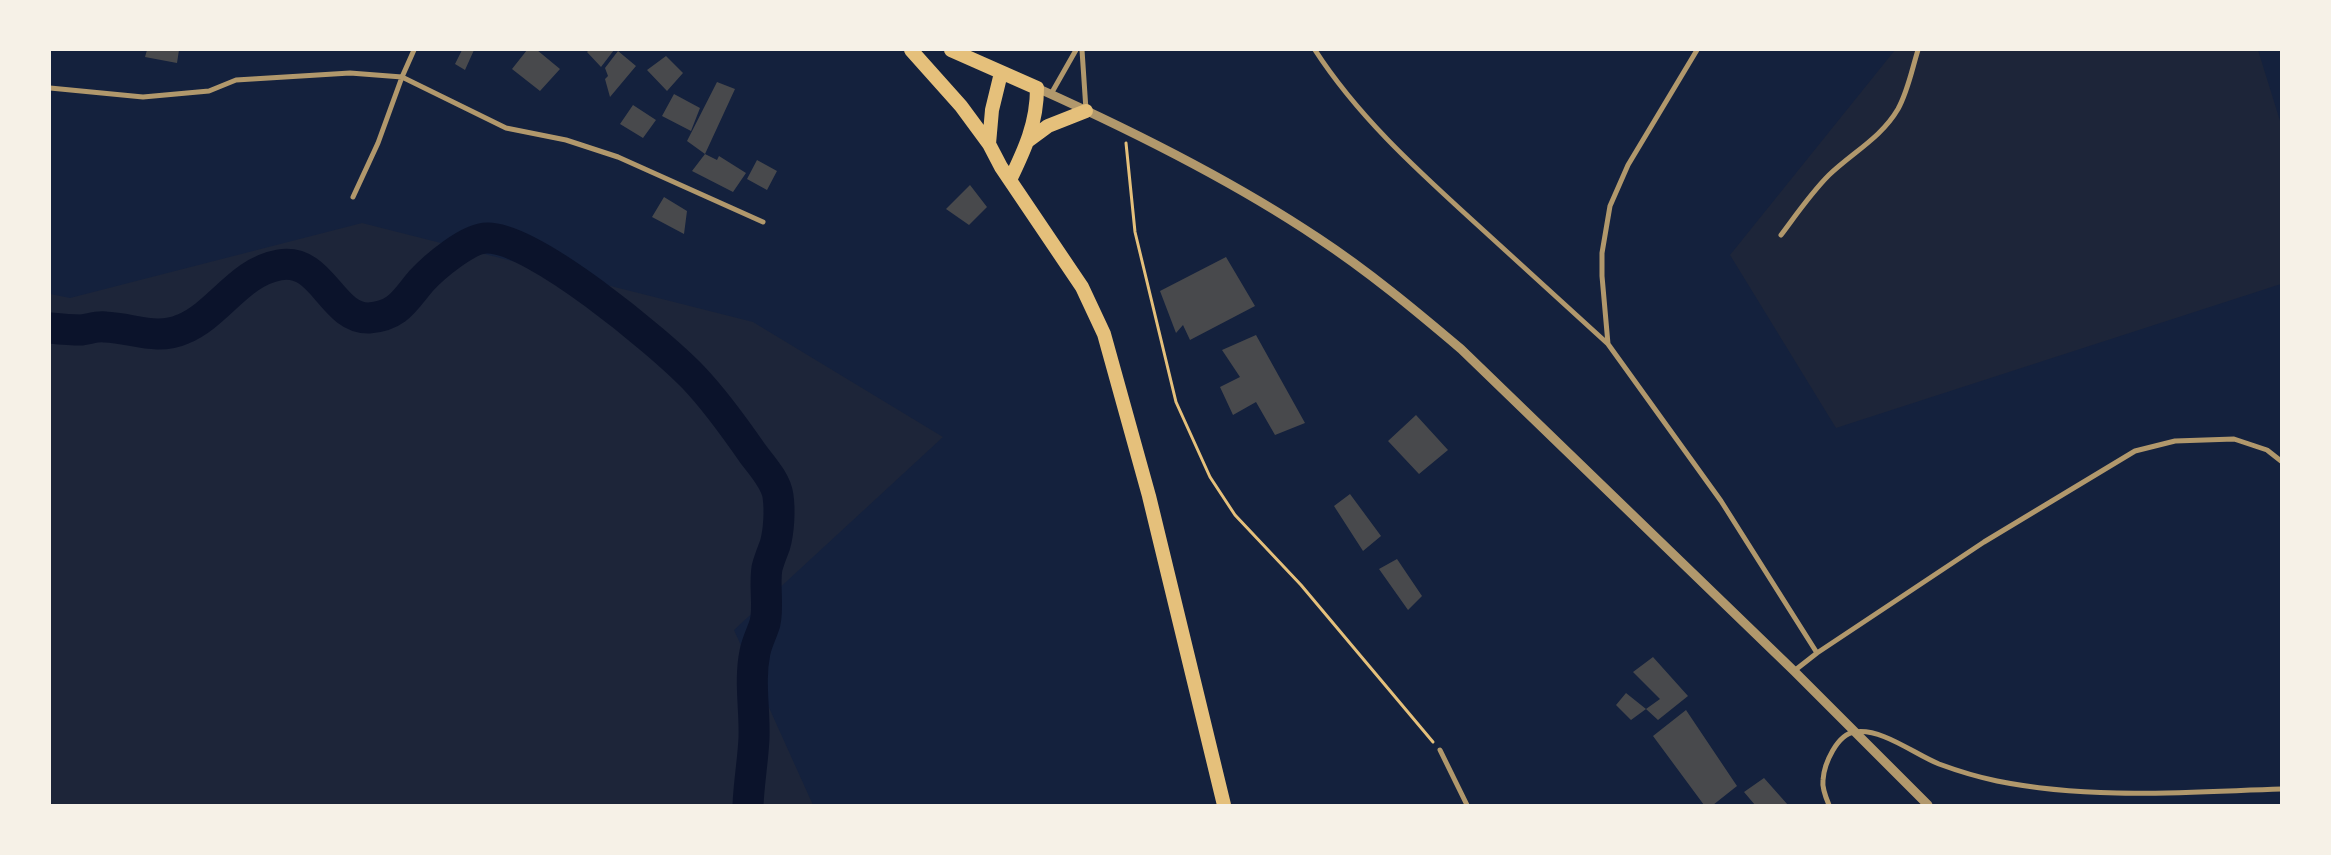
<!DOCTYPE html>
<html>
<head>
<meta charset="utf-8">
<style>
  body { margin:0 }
  #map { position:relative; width:2331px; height:855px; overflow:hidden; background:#14213d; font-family:"Golos Text",sans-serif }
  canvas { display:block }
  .frame { position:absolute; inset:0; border:51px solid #f6f1e7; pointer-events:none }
</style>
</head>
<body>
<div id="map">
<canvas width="2331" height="855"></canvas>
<div class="frame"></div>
</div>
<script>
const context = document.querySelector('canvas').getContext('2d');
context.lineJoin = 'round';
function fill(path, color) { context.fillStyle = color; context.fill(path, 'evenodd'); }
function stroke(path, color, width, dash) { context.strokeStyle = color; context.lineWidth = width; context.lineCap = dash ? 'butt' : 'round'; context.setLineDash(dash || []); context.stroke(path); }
fill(new Path2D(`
  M1895,50H2258L2281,124V284L1836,428L1730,255Z
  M362,223L753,322L943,437L734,630L813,805H50V294L70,298Z`), '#1d2539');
stroke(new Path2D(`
  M50,328C60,329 71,330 81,330C89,329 97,326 105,327C133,328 156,341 183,329C219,314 239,272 279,265C323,257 331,319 369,318C398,316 405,300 421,281C434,267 468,238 487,238C533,237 659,342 693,377C715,400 735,428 753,454C762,466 776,481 778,496C780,510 779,531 775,545C772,553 769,560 767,568C764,586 769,606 765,623C762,633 757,642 755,652C749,681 755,709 754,738C753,760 749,782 748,805`), '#0b132b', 31);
fill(new Path2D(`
  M147,50H179L177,63L145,57Z
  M462,50H474L465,70L455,64Z
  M527,50H537L560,69L540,91L512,69Z
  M589,50H614L601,67L587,52Z
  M618,51L636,66L610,97L605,79L608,76L605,68Z
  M666,56L683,73L667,91L647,70Z
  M717,82L735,89L705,154L717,160L719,156L746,173L733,192L692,171L705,154L687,141Z
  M674,94L700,108L691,131L662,116Z
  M633,105L656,120L643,138L620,124Z
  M757,160L777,171L767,190L747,179Z
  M970,185L987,207L969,225L946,209Z
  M664,197L687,211L684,234L652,217Z
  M1226,257L1255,306L1190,340L1183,325L1176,333L1160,291Z
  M1256,335L1305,423L1275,435L1256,402L1233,415L1220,387L1240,377L1222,350Z
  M1416,415L1448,450L1419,474L1388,441Z
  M1350,494L1381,536L1363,551L1334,506Z
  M1397,559L1422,596L1408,610L1379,569Z
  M1653,657L1688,696L1658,720L1646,709L1631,720L1616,705L1626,693L1646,709L1660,699L1633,672Z
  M1686,710L1737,786L1713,805H1704L1653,736Z
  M1764,778L1788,805H1755L1744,792Z`), '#48494c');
stroke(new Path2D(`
  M1126,143L1135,232L1176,402L1210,477L1235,515L1301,585L1433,742`), '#e5c07b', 3);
stroke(new Path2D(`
  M1082,50L1086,110
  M1315,50C1357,115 1414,167 1471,219C1517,261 1563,303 1608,344
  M1697,50L1628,165L1610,206L1602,253V276L1608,344L1721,501L1817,653
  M50,88L143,97L209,91L236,80L350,73L402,77L506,128L566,140L618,157L763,222
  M1051,94L1076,50
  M353,197L378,143L402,77L414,50
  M1781,235C1796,215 1811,193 1829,175C1853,152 1881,138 1898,109C1908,91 1912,69 1918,50
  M1794,671L1817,653L1984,542L2135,451L2175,441L2234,439L2267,450L2281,461
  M1440,750L1467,805
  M1829,805C1826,798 1822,787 1823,780C1824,764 1837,734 1855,732C1882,728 1914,754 1939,764C1958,771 1978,777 1997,781C2092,800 2186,792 2281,789`), '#b1986c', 5);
stroke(new Path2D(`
  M1037,88C1133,131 1230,179 1318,238C1368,271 1415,310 1461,349L1794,671L1928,805`), '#b1986c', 9);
stroke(new Path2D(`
  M911,50L961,106L989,144
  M951,50L1037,88C1037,123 1025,149 1010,180
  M1001,73L992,110L989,144L1001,167L1082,287L1104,334L1149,496L1224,805
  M1029,140L1048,126L1086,111`), '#e5c07b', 14);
</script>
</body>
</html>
